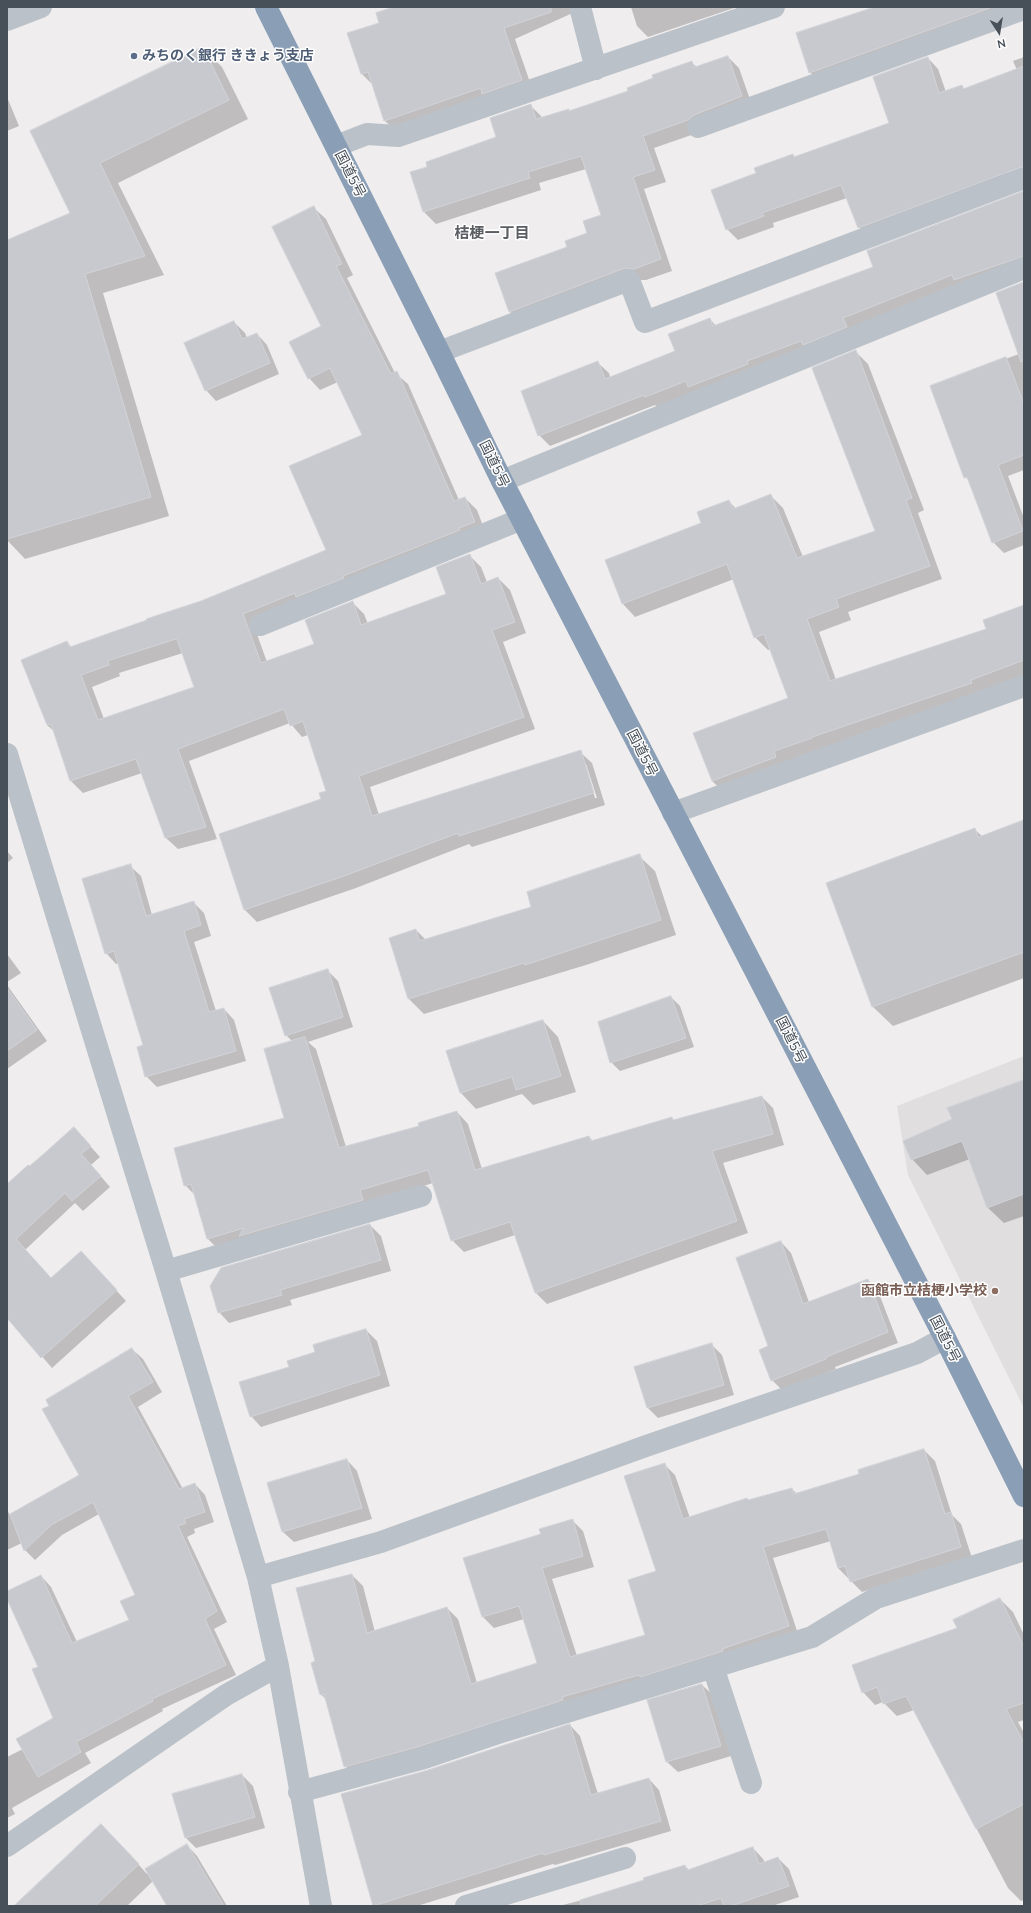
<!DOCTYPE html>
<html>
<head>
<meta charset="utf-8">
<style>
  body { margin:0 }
  #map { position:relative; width:1031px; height:1913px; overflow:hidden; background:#efeded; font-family:Mulish,sans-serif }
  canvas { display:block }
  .frame { position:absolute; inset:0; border:8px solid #474f58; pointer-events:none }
  .north { position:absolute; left:979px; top:12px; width:40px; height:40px; -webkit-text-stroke:3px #fff; paint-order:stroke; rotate:168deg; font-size:11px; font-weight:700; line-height:16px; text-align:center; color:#474f58 }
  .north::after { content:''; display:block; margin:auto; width:14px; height:18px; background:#474f58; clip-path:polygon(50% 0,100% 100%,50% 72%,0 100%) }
</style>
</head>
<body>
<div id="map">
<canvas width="1031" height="1913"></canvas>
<div class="frame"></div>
<div class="north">N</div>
</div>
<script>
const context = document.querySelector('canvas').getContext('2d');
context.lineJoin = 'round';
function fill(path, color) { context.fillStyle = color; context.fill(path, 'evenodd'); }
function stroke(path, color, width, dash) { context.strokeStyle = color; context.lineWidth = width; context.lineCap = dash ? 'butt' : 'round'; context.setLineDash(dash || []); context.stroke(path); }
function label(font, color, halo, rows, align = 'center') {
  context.font = font + ' Mulish,"Noto Sans JP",sans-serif'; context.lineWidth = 3; context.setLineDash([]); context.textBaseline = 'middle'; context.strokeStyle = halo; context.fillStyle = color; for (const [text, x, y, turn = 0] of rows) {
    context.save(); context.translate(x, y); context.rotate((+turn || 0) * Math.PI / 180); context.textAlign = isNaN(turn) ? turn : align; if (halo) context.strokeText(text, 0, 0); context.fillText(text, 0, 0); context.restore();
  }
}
fill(new Path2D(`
  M1024,1056V1408L908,1175L897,1106Z`), '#e0dede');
fill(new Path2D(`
  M398,7H586L515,39L533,91L397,132L385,121L373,85L362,74L349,34L380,24Z
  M631,7H737L648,37L637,26Z
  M878,7H1024L821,84L810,72Z
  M203,48L222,67L248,119L118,183L164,275L103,293L169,516L25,559L7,540V241L72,213L31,132Z
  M728,57L739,68L753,108L700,132L654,148L666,182L644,189L672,271L646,280H637L522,323L510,312L569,247L589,233L602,216L586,169L539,183L541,190L436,224L424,212L411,173L429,167L497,138L530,105L543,118L570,112L629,92L692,63L697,67Z
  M1024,57V126L994,137L1011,184L870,238L859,227L847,198L773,223L774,227L738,240L727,229L757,174L794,157L890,124L928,58L938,69L946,92L962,86L965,89L1017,70L1013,61Z
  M7,97L19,126L7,131Z
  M1024,205V263L657,407L655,405L550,446L539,435L598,363L609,373L610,377L676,352L710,319L716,326L875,267Z
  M314,208L326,219L353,275L347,278L395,373L408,384L459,500L465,498L477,510L486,534L254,626L267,662L315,644L352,602L364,614L368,624L448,595L469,555L481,567L487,582L498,578L510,590L526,633L503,642L535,729L370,787L379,815L580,752L592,763L605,805L472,847L469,844L356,888L257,922L245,910L220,834L322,800L327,791L308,735L302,737L290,723L189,761L217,839L178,849L166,838L142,773L83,793L71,781L55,732L47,725L67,643L72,647L201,602L327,551L364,435L338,382L320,390L309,378L322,327ZM183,653L196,688L104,719L92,687L120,676L119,673ZM584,764H586L597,798H595Z
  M1024,310V470L1008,476L1024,518V545L1004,553L993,542L970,481L965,477L931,386L1019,354Z
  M234,322L245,333L247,338L257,334L267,345L279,374L216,401L206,390Z
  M855,351L868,364L924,510L918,513L942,579L848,612L851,620L819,632L836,680L988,629L1024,606V677L725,793L712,781L789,698L771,649L768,650L755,637L734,579L635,617L623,604L606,560L703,524L729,501L736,509L770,495L783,508L803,557L876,532Z
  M1024,821V978L893,1026L873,1007L827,883L974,829L982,836Z
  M7,851L13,858L7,863Z
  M639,856L655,871L676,935L586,965L424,1014L409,999L416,930L426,940L533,908Z
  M130,866L141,876L152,915L193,902L204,913L211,936L194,942L216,1011L224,1009L234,1020L246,1061L157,1087L146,1076L144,1046L119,963L116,964L106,953Z
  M7,954L21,973L7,982Z
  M327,970L338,981L353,1027L308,1042L316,1049L346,1147L420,1127L457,1112L468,1124L482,1169L589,1137L593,1141L672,1119L674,1121L762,1097L773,1108L784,1145L723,1163L748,1233L547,1304L536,1293L515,1235L464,1252L452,1240L433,1183L219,1250L207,1238L195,1195L185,1185L285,1118L292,1041L286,1035Z
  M7,985L47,1041L7,1069Z
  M671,997L680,1006L694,1047L620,1071L611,1062Z
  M543,1021L558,1037L576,1092L533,1105L522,1094L476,1109L461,1093L448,1051Z
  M1024,1081V1216L1004,1223L988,1208L970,1159L927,1175L912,1159L953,1120Z
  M74,1128L100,1157L91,1165L110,1187L83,1211L75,1203L25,1250L52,1279L81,1252L126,1301L52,1368L7,1316V1185Z
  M370,1225L381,1236L391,1271L290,1300L292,1305L229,1323L219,1312Z
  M781,1242L791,1253L809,1302L868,1280L878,1291L898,1343L835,1367L836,1369L783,1391L772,1380L769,1347Z
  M366,1330L377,1341L390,1386L261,1427L251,1416L291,1368L316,1353Z
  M711,1344L722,1355L734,1395L658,1418L648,1408L635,1368Z
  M132,1349L143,1359L162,1392L138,1407L183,1489L195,1484L205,1495L214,1522L194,1529L195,1533L187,1537L227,1622L214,1629L236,1675L162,1709L163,1711L85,1753L91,1763L12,1808L15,1814L7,1818V1757L23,1749L54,1718L39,1667L7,1597V1592L41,1576L51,1587L77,1642L131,1621L136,1595L99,1514L62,1535L35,1560L25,1550L22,1543L7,1550V1510L10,1515L81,1475L50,1406Z
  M924,1450L935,1461L952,1515L961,1524L972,1558L862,1592L838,1568L831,1541L773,1558L799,1637L356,1777L345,1766L327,1701L321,1694L317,1662L352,1575L363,1586L375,1632L447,1608L458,1619L477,1683L539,1664L524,1619L494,1628L483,1617L465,1558L542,1534L572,1520L583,1531L594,1567L552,1579L577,1656L646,1636L657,1572L664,1464L675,1475L690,1518L792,1489L797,1494L861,1475Z
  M347,1460L357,1471L372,1519L294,1542L283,1532Z
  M1000,1599L1013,1612L1024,1635V1720L1018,1722L1024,1733V1900L1021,1901L1008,1888L914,1710L897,1716L883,1702L875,1705L863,1692Z
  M702,1685L713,1695L731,1756L678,1772L667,1762L648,1701Z
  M570,1725L580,1736L598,1794L649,1779L659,1790L671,1831L555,1865L553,1864L417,1906H374L425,1772Z
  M242,1775L253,1786L265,1828L196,1848L185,1837Z
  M117,1841L147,1874L187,1845L197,1856L227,1906H168L153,1881L127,1906H16Z
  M753,1848L763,1859L765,1863L778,1858L789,1869L799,1897L772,1906H559L605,1894L685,1866L689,1870Z`), '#0003');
const building = new Path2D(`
  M394,7H551V12L504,28L522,80L482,94L481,88L384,121L368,72L361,74L347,33L379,23L376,13Z
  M875,7H990V8L809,73L796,33Z
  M203,47L229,100L100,163L145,256L85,274L151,497L7,539V240L70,213L30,131Z
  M728,56L742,96L694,115L688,120L643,136L655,170L633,177L661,259L634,269L625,268L509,312L495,273L567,247L565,241L587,233L583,221L601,215L581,156L528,172L530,178L423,212L410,172L427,167L426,162L496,137L490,118L531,104L536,119L569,109V111L628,91L627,88L653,78L652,75L692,61L694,67Z
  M928,57L939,93L962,85L963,89L1024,66V166L858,228L841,185L762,213L764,216L726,230L711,190L756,173L754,168L793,154L794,157L889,123L873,77Z
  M1024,191V256L954,280L952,275L843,318L847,327L803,345L801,341L747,361L748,364L688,387L686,381L645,397L644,395L538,436L521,391L598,361L605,379L675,351L668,334L710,318L713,326L873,267L867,251Z
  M314,206L342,264L336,266L391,374L397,371L454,501L465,497L475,522L459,528L460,530L343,576L344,578L296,597L295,593L243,614L261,663L314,644L305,620L353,601L361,625L446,594L436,567L470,554L481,584L498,577L515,622L492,630L524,717L359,776L372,816L581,750L594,793L459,836L458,833L344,876L244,910L219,834L321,799L319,793L326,791L303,721L290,726L284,709L178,749L206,827L165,838L136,759L70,781L51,724L47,725L21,660L67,641L70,647L147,620L146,619L201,601L326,550L289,466L362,435L330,368L308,379L289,342L321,326L272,227ZM177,639L194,687L98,720L81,675L109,665L108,661Z
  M1024,282V361L1021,362L996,293Z
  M234,321L242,339L257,333L270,363L205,391L184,343Z
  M856,350L912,498L906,500L930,566L836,599L839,607L807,619L830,681L986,629L983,620L1024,605V660L971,680L972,683L812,737V738L774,751L776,757L712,781L693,733L788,698L764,634L754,638L727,564L622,604L605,560L701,523L697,512L729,500L733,509L771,494L797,558L875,531L812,368Z
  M1006,357L1024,404V455L998,465L1023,531L992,543L967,477L964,478L930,386Z
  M1024,820V952L872,1007L826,883L975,828L978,837Z
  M640,854L661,920L525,965L524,963L408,999L389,938L416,929L419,941L531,907L527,892Z
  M131,864L146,916L194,901L201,925L184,931L209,1012L224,1008L236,1051L145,1077L137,1047L143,1045L114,951L105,954L82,879Z
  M328,969L343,1017L285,1036L269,988Z
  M7,988L37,1030L7,1051Z
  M671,996L686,1038L610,1063L598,1022Z
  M543,1020L561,1076L516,1090L512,1077L460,1093L446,1051Z
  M305,1037L339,1148L419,1126L418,1123L457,1111L475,1170L589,1136L591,1141L672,1117L673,1120L762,1096L773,1134L712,1151L737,1221L535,1293L510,1222L451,1241L428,1170L360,1190L363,1200L239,1236L244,1228L207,1239L191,1184L184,1186L174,1148L284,1118L264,1049Z
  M1024,1080V1194L987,1208L962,1141L911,1160L903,1141L952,1119L947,1108Z
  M74,1127L91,1146L81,1154L101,1176L72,1201L65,1193L16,1239L51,1278L81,1251L117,1290L41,1358L7,1318V1184L28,1165L30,1166Z
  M370,1224L381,1260L280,1290L282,1295L218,1313L210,1286L221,1268Z
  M781,1241L803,1304L868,1279L888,1332L826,1357V1359L771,1381L759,1350L768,1346L736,1258Z
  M366,1329L380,1375L250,1417L239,1382L289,1367L287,1361L315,1352L313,1345Z
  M712,1343L724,1385L647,1408L634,1367Z
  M132,1348L153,1382L128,1396L179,1489L195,1483L205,1512L184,1519L186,1523L178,1526L217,1611L205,1619L226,1665L152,1699L153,1701L76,1742L81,1752L38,1777L16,1739L53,1718L32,1669L38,1667L7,1599V1591L41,1575L72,1643L129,1620L120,1601L135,1595L93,1502L51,1525L24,1551L10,1514L79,1475L42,1409L49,1406L46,1400Z
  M924,1449L945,1514L951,1512L961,1547L850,1582L845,1566L838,1568L826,1529L763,1547L789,1626L722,1649L723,1651L640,1677L639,1675L562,1697L563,1700L417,1747L344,1767L324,1694L320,1695L311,1663L315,1661L296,1588L352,1574L367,1633L447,1607L471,1684L537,1663L519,1606L482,1617L463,1558L541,1534L539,1529L573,1519L583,1556L542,1568L570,1657L645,1635L628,1580L656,1571L624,1476L665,1463L683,1519L747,1498L748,1500L792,1488L794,1494L859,1474L858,1470Z
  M347,1459L362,1508L282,1532L267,1483Z
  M1000,1598L1024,1647V1703L1006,1709L1024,1743V1804L976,1829L906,1696L883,1704L877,1687L862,1693L852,1665L957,1628L953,1620Z
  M702,1684L721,1746L666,1762L647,1700Z
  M570,1724L591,1795L649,1778L661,1821L544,1855L543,1853L373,1906L341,1794L425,1771Z
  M242,1774L255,1817L185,1838L172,1794Z
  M101,1824L139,1864L95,1906H14Z
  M187,1844L224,1906H167L145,1869Z
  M753,1847L759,1864L778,1857L789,1886L731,1906H724L721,1898L697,1906H581L580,1900L644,1880L643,1878L685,1865L687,1870Z`);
fill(building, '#c7c9cf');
stroke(building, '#d1d3d8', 1);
stroke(new Path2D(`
  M580,7L596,69
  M7,20L41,7
  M698,127L1024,9
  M336,146L367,134L398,136L774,7
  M439,352L629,280L645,322L1024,178
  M502,481L1024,268
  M260,625L522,519
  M7,754L166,1271L258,1577L278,1666L321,1906
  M673,813L1024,686
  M166,1271L421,1196
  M258,1577L381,1542L646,1446L917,1353L945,1338
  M713,1667L751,1783
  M299,1792L421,1759L498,1733L812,1637L876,1598L1024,1550
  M7,1846L226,1695L278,1666
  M466,1906L625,1858`), '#bac1c8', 22);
stroke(new Path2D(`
  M266,7L439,352L502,481L945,1338L1024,1496`), '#8a9eb6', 22);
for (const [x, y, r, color] of [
  [134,56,4,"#5c6f8a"],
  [995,1291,4,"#8d6e63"]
]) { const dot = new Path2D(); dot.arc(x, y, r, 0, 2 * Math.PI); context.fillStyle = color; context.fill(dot); stroke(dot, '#fff', 1.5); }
label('bold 14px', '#4e5e75', '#fff', [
  ["みちのく銀行 ききょう支店",142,56]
], 'left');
label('14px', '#474f58', '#fff', [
  ["国道5号",350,174,63],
  ["国道5号",494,464,64],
  ["国道5号",642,753,63],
  ["国道5号",791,1040,63],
  ["国道5号",945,1339,63]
]);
label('bold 14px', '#785e54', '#fff', [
  ["函館市立桔梗小学校",987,1291]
], 'right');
label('bold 15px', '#5a5d61', '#fff', [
  ["桔梗一丁目",492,233]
]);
</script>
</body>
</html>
